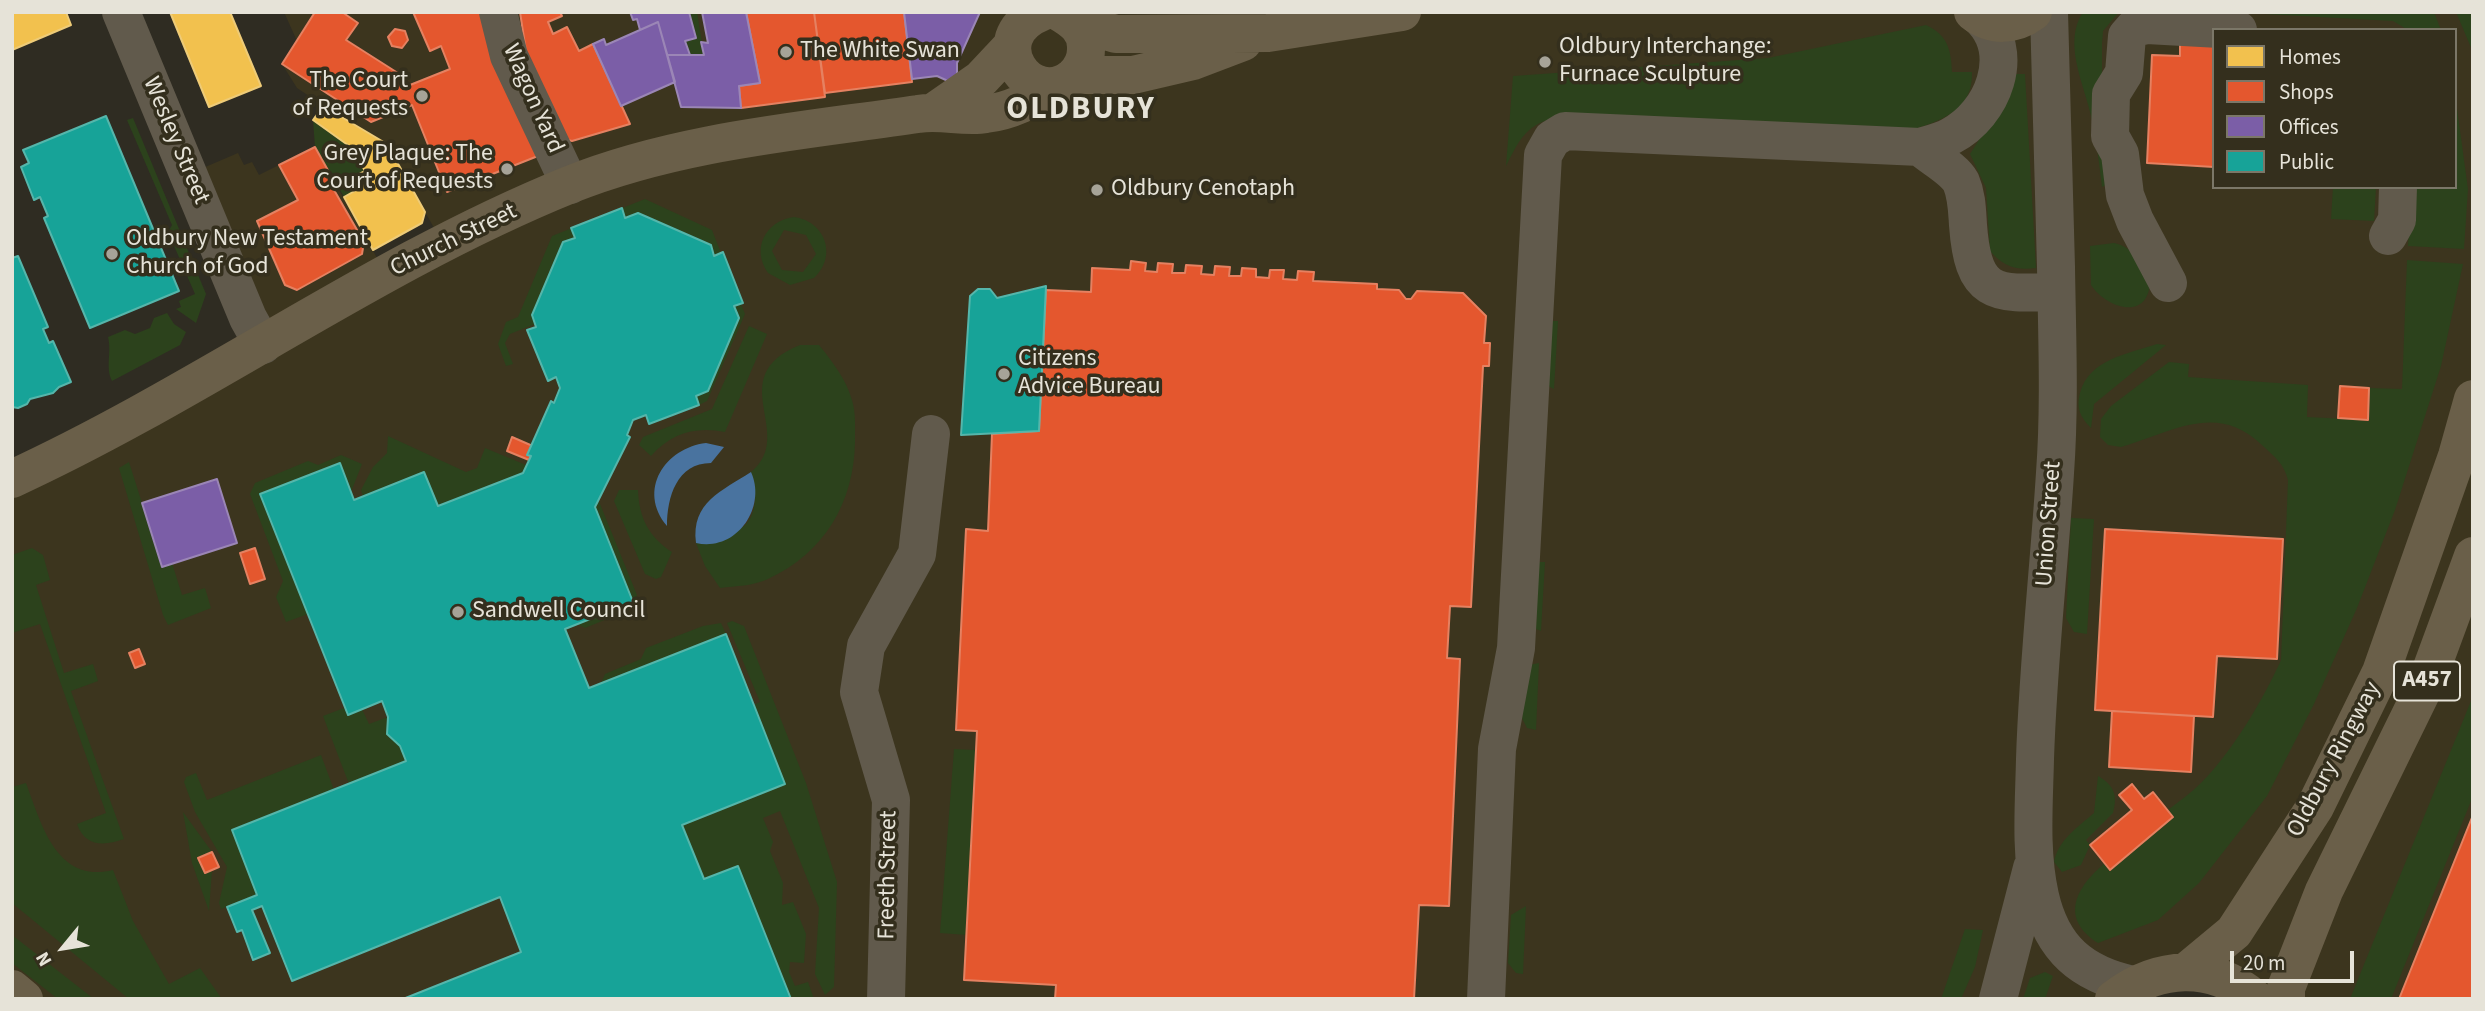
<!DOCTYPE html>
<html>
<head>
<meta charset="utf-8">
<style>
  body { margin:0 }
  #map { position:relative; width:2485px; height:1011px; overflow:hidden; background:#2f2c22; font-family:"Source Sans 3",sans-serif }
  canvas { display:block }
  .frame { position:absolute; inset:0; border:14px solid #e6e3d8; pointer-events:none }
  .legend { position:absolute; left:2212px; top:28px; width:245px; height:161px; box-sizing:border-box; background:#342f1d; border:2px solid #7b7768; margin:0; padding:9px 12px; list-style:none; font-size:21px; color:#e6e3d8 }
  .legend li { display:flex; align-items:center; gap:14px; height:35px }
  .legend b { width:35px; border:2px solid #7b7768 }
  .north { position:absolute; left:28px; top:913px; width:70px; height:70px; -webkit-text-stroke:5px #342f1d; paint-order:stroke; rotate:240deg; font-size:19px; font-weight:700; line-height:28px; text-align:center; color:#e6e3d8 }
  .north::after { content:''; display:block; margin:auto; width:24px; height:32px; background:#e6e3d8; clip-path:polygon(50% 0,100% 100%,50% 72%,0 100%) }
  .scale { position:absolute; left:2230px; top:951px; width:124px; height:32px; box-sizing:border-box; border:4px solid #e6e3d8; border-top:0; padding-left:9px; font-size:21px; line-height:24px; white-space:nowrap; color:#e6e3d8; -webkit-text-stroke:5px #342f1d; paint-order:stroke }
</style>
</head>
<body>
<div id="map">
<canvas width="2485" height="1011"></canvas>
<div class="frame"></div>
<ul class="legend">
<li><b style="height:19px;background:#f2c14e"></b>Homes</li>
<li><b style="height:19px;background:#e4572e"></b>Shops</li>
<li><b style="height:19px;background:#7b5ea7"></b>Offices</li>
<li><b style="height:19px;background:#17a398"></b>Public</li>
</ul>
<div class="north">N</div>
<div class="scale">20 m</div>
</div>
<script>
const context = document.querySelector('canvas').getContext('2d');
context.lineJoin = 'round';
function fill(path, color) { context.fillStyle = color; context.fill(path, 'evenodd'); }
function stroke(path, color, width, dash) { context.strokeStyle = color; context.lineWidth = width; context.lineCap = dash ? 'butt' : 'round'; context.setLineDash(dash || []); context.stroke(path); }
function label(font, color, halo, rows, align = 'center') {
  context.font = font + ' "Source Sans 3",sans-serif'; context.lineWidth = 7; context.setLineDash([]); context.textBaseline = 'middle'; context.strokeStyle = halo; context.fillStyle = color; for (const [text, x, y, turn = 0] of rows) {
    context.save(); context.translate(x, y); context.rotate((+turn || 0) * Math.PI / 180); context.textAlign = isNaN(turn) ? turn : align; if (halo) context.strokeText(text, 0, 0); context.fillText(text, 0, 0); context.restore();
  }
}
fill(new Path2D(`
  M284,12H2473V999H2255L2223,978L2114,999H12V479L262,345L189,174L238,153L244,165L252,162L259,175L315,147L386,274L443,244L387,144L375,140L297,88L282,64L297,41ZM2214,30H2455V187H2214Z`), '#3c351e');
fill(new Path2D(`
  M689,12H697L704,55H690L685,41L696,38Z
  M2083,12H2119L2103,31L2102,44V136L2108,184L2102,187C2099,161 2096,136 2090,112C2083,82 2063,42 2083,12Z
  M2227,12H2434L2441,30H2408L2393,21Z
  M2456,12H2473V50H2472Z
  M1926,25C1948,35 1951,50 1952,72H1972C1973,109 1945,119 1915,129L1552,119C1525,125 1518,143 1506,166L1513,76L1768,58Z
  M2006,74H2025L2036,268C2016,271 2003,266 1990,251L1986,188L1970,154L1984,132Z
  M2455,94L2468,189L2464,249L2408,246L2411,187H2455Z
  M133,118L206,294L196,323L176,309L181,307L179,301L195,294L168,232L172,225L127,120Z
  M313,120L352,148L365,171L354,177L360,188L344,197L315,147Z
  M2333,187H2376L2374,221L2331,219Z
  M645,199L712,230L721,253L714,256L711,245L638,213L563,242L535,324L510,334L505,343L513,364L506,366L498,344L506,322L518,317L552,236Z
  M794,217C825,221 838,256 814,278L790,285L768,273C751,249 765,221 794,217ZM784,230L806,235L816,254L803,272L782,270L772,251Z
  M2114,243C2136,248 2141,264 2150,282C2148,322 2106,308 2091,285L2090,246Z
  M2407,260L2463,264L2441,366L2395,510L2357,608L2314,704L2267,796L2199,883L2158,920L2098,943C2059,918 2076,887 2105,863L2111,869L2173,817L2168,810C2179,801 2191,793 2201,783C2232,752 2263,700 2281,660L2288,480C2284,464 2275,457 2263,446C2217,401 2173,432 2121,447L2108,445L2100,437L2101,419L2111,406L2169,362L2189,364L2188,377L2308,385L2307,417L2368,420L2369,388L2402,389Z
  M741,304L745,314L707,401L699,405L696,396L708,391L739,318L734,306Z
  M167,313L174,324L186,332L180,345L112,381C105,367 112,353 108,337L125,330L135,334L150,328L154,318Z
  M1552,321H1558L1554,389L1546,385Z
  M749,326L767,334L725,432C696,426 671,433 651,456L639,445L643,437L712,409Z
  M2157,344L2166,345L2094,404L2091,428C2080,417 2076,408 2080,393C2089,359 2128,354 2157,344Z
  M800,345H819C832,361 846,379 852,400C856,413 855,428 855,442C854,503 824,553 768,579C753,586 736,586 720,588L705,566L696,543L702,544C715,539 733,534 744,526C758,515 757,486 751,472C798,434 721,377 800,345Z
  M388,436L466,472L477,468L485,448L526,465L523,473L438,506L424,472L363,496L361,490L373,467L387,453Z
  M341,455L362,464L351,492L340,463L260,494L308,614L286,622L276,597L283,581L250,494L255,483L308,461L318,465Z
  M129,462L162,566L172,563L182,595L205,588L211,608L168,625L163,615L119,468Z
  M619,490H638C639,518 649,537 672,552L661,577L656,579L645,574L614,501Z
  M598,499L637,595L634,608L585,628L577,624L632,602L595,507Z
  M2071,518L2094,519L2087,634L2074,632L2066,618Z
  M32,548L43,555L50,580L36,585L64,673L93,664L98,681L71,691L124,839C104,846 85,847 77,824L106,813L40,624L12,633V555Z
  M1538,562H1545L1541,631L1536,629Z
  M732,621L744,626L806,783L837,882L834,987L825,995L815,974L819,908L780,811L763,818L773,842L770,851L783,883L782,905L793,902L806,934L804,963L790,962L789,972L795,986L808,982L814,999H791L738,866L704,879L682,825L785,784L754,705L760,702L727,623Z
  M721,623L726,634L601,683L605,674L641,659L646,648L703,626Z
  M1539,663L1536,730L1527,728L1522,718L1529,665Z
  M2473,696V796L2391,999H2350Z
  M344,708L348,715L362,709L369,724L388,717L387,734L400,746L406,761L349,784L323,716Z
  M954,749L976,750L967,935L940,933Z
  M321,755L334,790L257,895L221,909L219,903L227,867L195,812L184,782L186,777L196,773L207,800Z
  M2098,776C2114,785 2118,795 2113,813L2086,840L2090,845L2081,865L2062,872L2054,862C2058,840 2078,827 2094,813Z
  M26,783C41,823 56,884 113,870L133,921L169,984L200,968L222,999H129L12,903V787Z
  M183,812L212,852L198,859L205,873L212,870L209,911L192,863Z
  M1526,906L1523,974L1516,973L1508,963L1511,915Z
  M1965,929L1983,930L1975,967L1961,999H1941Z
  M12,935L94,999H58L12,963Z
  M2045,972L2053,976L2045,999H2023L2030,978Z`), '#2c421c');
fill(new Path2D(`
  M706,443L724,447L711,463C677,463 667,497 667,526C637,490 665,448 706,443Z
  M751,472C767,507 737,552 696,543C691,502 722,491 751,472Z`), '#49739f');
const homes = new Path2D(`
  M12,12H66L71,25L12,50Z
  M170,12H230L261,86L209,107Z
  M323,106L387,144L425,212L422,223L373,250L344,197L360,188L354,177L365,171L352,148L313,120Z`);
fill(homes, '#f2c14e');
stroke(homes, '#eecb77', 2);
const shops = new Path2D(`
  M315,12H342L358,23L346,40L401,75L405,87L450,69L441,46L430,51L413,12H480L543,154L447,192L412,105L371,122L282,64Z
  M520,12H560L562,16L548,22L553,34L567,27L579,51L593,44L630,124L572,141L565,139L527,58Z
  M746,12H814L825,97L741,108L739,86L760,83Z
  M814,12H904L912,82L825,93Z
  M395,29L405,31L408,40L402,48L392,46L388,37Z
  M2180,40L2214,41V167L2147,163L2152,55L2180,56Z
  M315,147L334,181L330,183L364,242L362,254L297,290L285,285L257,221L298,200L279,165Z
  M1131,261L1146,263L1145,271L1157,272L1158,263L1173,264L1172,273H1185L1186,265L1202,266L1201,274L1214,275L1215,266L1230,267L1229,276H1241L1242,268L1256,269V277L1269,278L1270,270H1284L1283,279L1297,280L1298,271L1314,272L1313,281L1377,284V289L1399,290L1406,299H1411L1417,291L1463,293L1486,316L1484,343H1490L1489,366H1483L1471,607L1450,606L1447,658L1460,659L1449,906L1419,905L1414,999H1055L1056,985L964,980L977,731L956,730L966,529L988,531L992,434L1039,431L1046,290L1091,292L1092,268L1130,270Z
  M2340,386L2369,388L2368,420L2338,418Z
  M512,437L535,447L529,460L507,451Z
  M2105,529L2283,539L2277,659L2217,656L2213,717L2095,710Z
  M255,548L265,579L250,584L240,553Z
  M139,649L145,664L135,668L129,653Z
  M2112,711L2194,716L2191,772L2109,767Z
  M2132,784L2144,799L2153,792L2173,817L2110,870L2090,845L2132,810L2119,795Z
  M2473,815V999H2399Z
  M212,852L219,867L205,873L198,858Z`);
fill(shops, '#e4572e');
stroke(shops, '#e58161', 2);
const offices = new Path2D(`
  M630,12H689L696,38L685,41L690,55H667L658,22L640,30L637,19L633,20Z
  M702,12H746L760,83L739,86L741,108L681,107L667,55H704L701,42L708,43Z
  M904,12H980L957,63V75L948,81L937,76L912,79Z
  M658,22L675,82L621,106L593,44L604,39L606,45Z
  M217,479L237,543L162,567L142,503Z`);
fill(offices, '#7b5ea7');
stroke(offices, '#9b86b6', 2);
const public = new Path2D(`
  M106,116L179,291L90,328L44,218L48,216L40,197L34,200L21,167L29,163L23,150Z
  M622,208L625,218L638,213L711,245L714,256L723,252L743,303L734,306L739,318L708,391L696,396L699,405L649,424L646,415L633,420L627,435L630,437L595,507L633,602L565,629L589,688L726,634L785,784L682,825L704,879L738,866L791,999H403L521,952L500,897L292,981L262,906L252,910L270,953L253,960L242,930L237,932L227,907L257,895L232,830L406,761L400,746L387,734L388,717L382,701L348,715L260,494L340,463L354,500L424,472L438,506L523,473L531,456L527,455L551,401L554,403L560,388L556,377L548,381L527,330L536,327L532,315L563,242L575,238L571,228Z
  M18,256L48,327L43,329L49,343L53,341L71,382L59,387L53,393L30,399L27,404L18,408L12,407V258Z
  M1046,286L1039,431L961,435L970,296L978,289H990L997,298Z`);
fill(public, '#17a398');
stroke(public, '#55b6ab', 2);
stroke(new Path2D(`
  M121,12L248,318L263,345
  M498,12L509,56L570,185
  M2049,12C2052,97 2054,182 2056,267C2057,335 2060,405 2055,473C2049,569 2038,663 2035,759C2034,805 2030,852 2040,896C2052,949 2082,974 2133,985
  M1920,147C1931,157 1954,169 1961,182C1967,196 1967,210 1968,225C1973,293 1992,296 2056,291
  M2388,236L2397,220L2398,187
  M2168,283L2135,221L2125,195L2120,154L2110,136L2111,94L2124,73L2127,36L2134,28L2147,25L2238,30
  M886,999L891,800L859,692L866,646L917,554L931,434
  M1486,999L1497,749L1516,648L1543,155L1552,139L1565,131L1920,147C1930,144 1942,141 1951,136C1993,114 2018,52 1979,16
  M1998,999L2032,868`), '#615a4c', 38);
stroke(new Path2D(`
  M1042,12C978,38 1031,112 1073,77C1081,70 1086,60 1086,49C1087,30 1073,20 1059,12
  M1973,12C1992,27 2014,26 2033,12
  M1075,22L1116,34L1268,33L1402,12
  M1076,75H1133L1193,61L1243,42
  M935,111L981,79L1012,46
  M12,479C203,391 374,264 569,185C678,141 802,131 918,114C941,110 964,118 986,114C1011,111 1032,100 1053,86
  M2187,971L2234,932L2315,807L2381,672L2457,456L2473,399
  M12,989L24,999
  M2114,999C2158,965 2212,962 2255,999
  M2286,999V988L2324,891L2427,681L2473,556`), '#6a5f49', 38);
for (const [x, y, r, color] of [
  [786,52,7,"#a6a398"],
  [1545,62,7,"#a6a398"],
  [422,96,7,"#a6a398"],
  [507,169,7,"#a6a398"],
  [1097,190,7,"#a6a398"],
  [112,254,7,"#a6a398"],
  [1004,374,7,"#a6a398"],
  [458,612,7,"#a6a398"]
]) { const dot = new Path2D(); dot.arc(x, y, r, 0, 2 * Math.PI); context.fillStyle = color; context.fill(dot); stroke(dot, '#342f1d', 2.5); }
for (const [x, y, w] of [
  [2427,681,66]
]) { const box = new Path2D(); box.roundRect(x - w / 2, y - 19.5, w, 39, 5); context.fillStyle = '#342f1d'; context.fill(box); stroke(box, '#e6e3d8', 2); }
label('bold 23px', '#e6e3d8', null, [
  ["A457",2427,681]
]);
label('24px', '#e6e3d8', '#342f1d', [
  ["Oldbury Interchange:",1559,48],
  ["Furnace Sculpture",1559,76],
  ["The White Swan",800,52],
  ["The Court",408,82,"right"],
  ["of Requests",408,110,"right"],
  ["Grey Plaque: The",493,155,"right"],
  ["Court of Requests",493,183,"right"],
  ["Oldbury Cenotaph",1111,190],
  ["Oldbury New Testament",126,240],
  ["Church of God",126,268],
  ["Citizens",1018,360],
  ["Advice Bureau",1018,388],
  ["Sandwell Council",472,612]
], 'left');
label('24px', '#e6e3d8', '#342f1d', [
  ["Wagon Yard",532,99,66],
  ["Wesley Street",175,141,67],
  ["Church Street",454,241,-26],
  ["Union Street",2050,524,-86],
  ["Oldbury Ringway",2335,760,-62],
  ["Freeth Street",889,875,-89]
]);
context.letterSpacing = '2px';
label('bold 32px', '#e6e3d8', '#342f1d', [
  ["OLDBURY",1081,111]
]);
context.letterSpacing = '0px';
</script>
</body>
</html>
